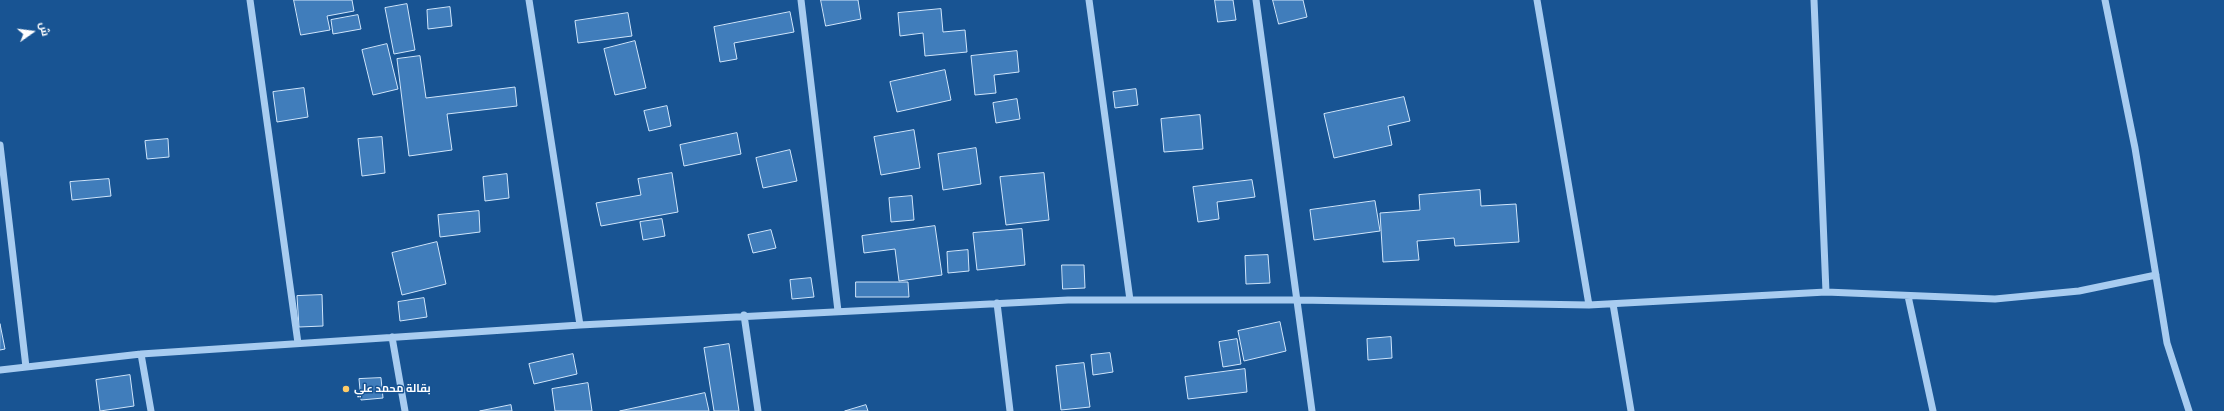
<!DOCTYPE html>
<html>
<head>
<meta charset="utf-8">
<style>
  body { margin:0 }
  #map { position:relative; width:2224px; height:411px; overflow:hidden; background:#185493; font-family:Figtree,Cairo,sans-serif }
  canvas { display:block }
  .north { position:absolute; left:12px; top:12px; width:40px; height:40px; -webkit-text-stroke:3px #185493; paint-order:stroke; rotate:76deg; font-size:11px; font-weight:700; line-height:16px; text-align:center; color:#fff }
  .north::after { content:''; display:block; margin:auto; width:14px; height:18px; background:#fff; clip-path:polygon(50% 0,100% 100%,50% 72%,0 100%) }
</style>
</head>
<body>
<div id="map">
<canvas width="2224" height="411"></canvas>
<div class="north">ش</div>
</div>
<script>
const context = document.querySelector('canvas').getContext('2d');
context.lineJoin = 'round';
function fill(path, color) { context.fillStyle = color; context.fill(path, 'evenodd'); }
function stroke(path, color, width, dash) { context.strokeStyle = color; context.lineWidth = width; context.lineCap = dash ? 'butt' : 'round'; context.setLineDash(dash || []); context.stroke(path); }
function label(font, color, halo, rows, align = 'center') {
  context.font = font + ' Figtree,Cairo,sans-serif'; context.lineWidth = 3; context.setLineDash([]); context.textBaseline = 'middle'; context.strokeStyle = halo; context.fillStyle = color; for (const [text, x, y, turn = 0] of rows) {
    context.save(); context.translate(x, y); context.rotate((+turn || 0) * Math.PI / 180); context.textAlign = isNaN(turn) ? turn : align; if (halo) context.strokeText(text, 0, 0); context.fillText(text, 0, 0); context.restore();
  }
}
const building = new Path2D(`
  M294,0H352L354,11L327,16L330,30L301,35Z
  M821,0H858L861,19L826,26Z
  M1215,0H1233L1236,20L1218,22Z
  M1273,0H1303L1307,17L1279,24Z
  M407,4L415,50L394,54L385,8Z
  M450,7L452,26L428,29L427,10Z
  M941,9L943,32L965,30L967,52L925,56L923,33L900,36L898,13Z
  M790,12L794,32L734,43L737,59L720,62L714,27Z
  M628,13L632,36L578,43L575,21Z
  M358,15L361,29L333,34L331,20Z
  M635,41L646,88L615,95L604,49Z
  M387,44L398,89L373,95L362,50Z
  M1017,51L1019,72L994,75L996,93L975,95L971,56Z
  M420,56L426,98L515,87L517,106L447,114L452,150L409,156L397,59Z
  M945,70L951,100L897,112L890,82Z
  M304,88L308,117L277,122L273,92Z
  M1136,89L1138,105L1115,108L1113,92Z
  M1404,97L1410,121L1388,126L1392,145L1334,158L1324,114Z
  M1017,99L1020,119L996,123L993,103Z
  M667,106L671,126L649,131L644,111Z
  M1200,115L1203,149L1164,152L1161,119Z
  M914,130L920,168L881,175L874,137Z
  M737,133L741,154L684,166L680,145Z
  M382,137L385,173L362,176L358,139Z
  M168,139L169,157L147,159L145,141Z
  M976,148L981,184L943,190L938,154Z
  M790,150L797,181L763,188L756,158Z
  M672,173L678,212L601,226L596,203L641,195L638,179Z
  M1044,173L1049,220L1006,225L1000,177Z
  M507,174L509,198L485,201L483,177Z
  M109,179L111,196L72,200L70,182Z
  M1252,180L1255,197L1217,202L1219,219L1198,222L1193,187Z
  M1480,190L1481,206L1516,204L1519,242L1455,246L1454,238L1417,241L1419,260L1383,262L1380,213L1420,210L1419,195Z
  M912,196L914,220L891,222L889,198Z
  M1375,201L1380,231L1314,240L1310,210Z
  M479,211L480,232L440,237L438,215Z
  M662,219L665,236L643,240L640,222Z
  M935,226L942,275L899,281L895,249L864,253L862,236Z
  M1022,229L1025,265L977,270L973,233Z
  M771,230L776,248L753,253L748,235Z
  M437,242L446,284L402,295L392,253Z
  M968,250L969,271L948,273L947,252Z
  M1268,255L1270,283L1246,284L1245,256Z
  M1062,265H1084L1085,288L1063,289Z
  M811,278L814,297L792,299L790,280Z
  M856,282H908L909,297H856Z
  M322,295L323,326L299,327L297,296Z
  M424,298L427,317L400,321L398,302Z
  M1280,322L1286,351L1244,361L1238,331Z
  M0,324L5,349L0,350Z
  M1391,337L1392,358L1368,360L1367,339Z
  M1237,339L1241,364L1223,367L1219,342Z
  M729,344L739,411H714L704,348Z
  M1110,353L1113,372L1093,375L1091,355Z
  M573,354L577,374L534,384L529,364Z
  M1084,363L1090,407L1061,410L1056,366Z
  M1245,369L1247,392L1188,399L1185,377Z
  M130,375L134,406L100,411L96,380Z
  M381,378L383,398L361,400L359,379Z
  M588,383L592,411H555L552,389Z
  M705,393L709,411H620Z
  M511,405L512,411H480Z
  M866,405L868,411H845Z`);
fill(building, '#407dbb');
stroke(building, '#cfe5fb', 1);
stroke(new Path2D(`
  M250,0L298,343
  M529,0L580,325
  M801,0L838,311
  M1089,0L1130,300
  M1256,0L1312,411
  M1537,0L1589,305
  M2105,0L2135,148L2167,343L2189,411
  M0,145L26,367
  M1826,292L1995,299L2079,291L2156,275
  M1908,296L1933,411
  M997,303L1010,411
  M1613,304L1631,411
  M744,315L758,411
  M392,337L405,411
  M141,354L151,411
  M0,370L141,354L580,325L1068,300H1298L1589,305L1826,292L1814,0`), '#a8ccf0', 7);
for (const [x, y, r, color] of [
  [346,389,4,"#ffcc67"]
]) { const dot = new Path2D(); dot.arc(x, y, r, 0, 2 * Math.PI); context.fillStyle = color; context.fill(dot); stroke(dot, '#185493', 1.5); }
label('bold 11px', '#fff', '#185493', [
  ["بقالة محمد علي",354,389]
], 'left');
</script>
</body>
</html>
